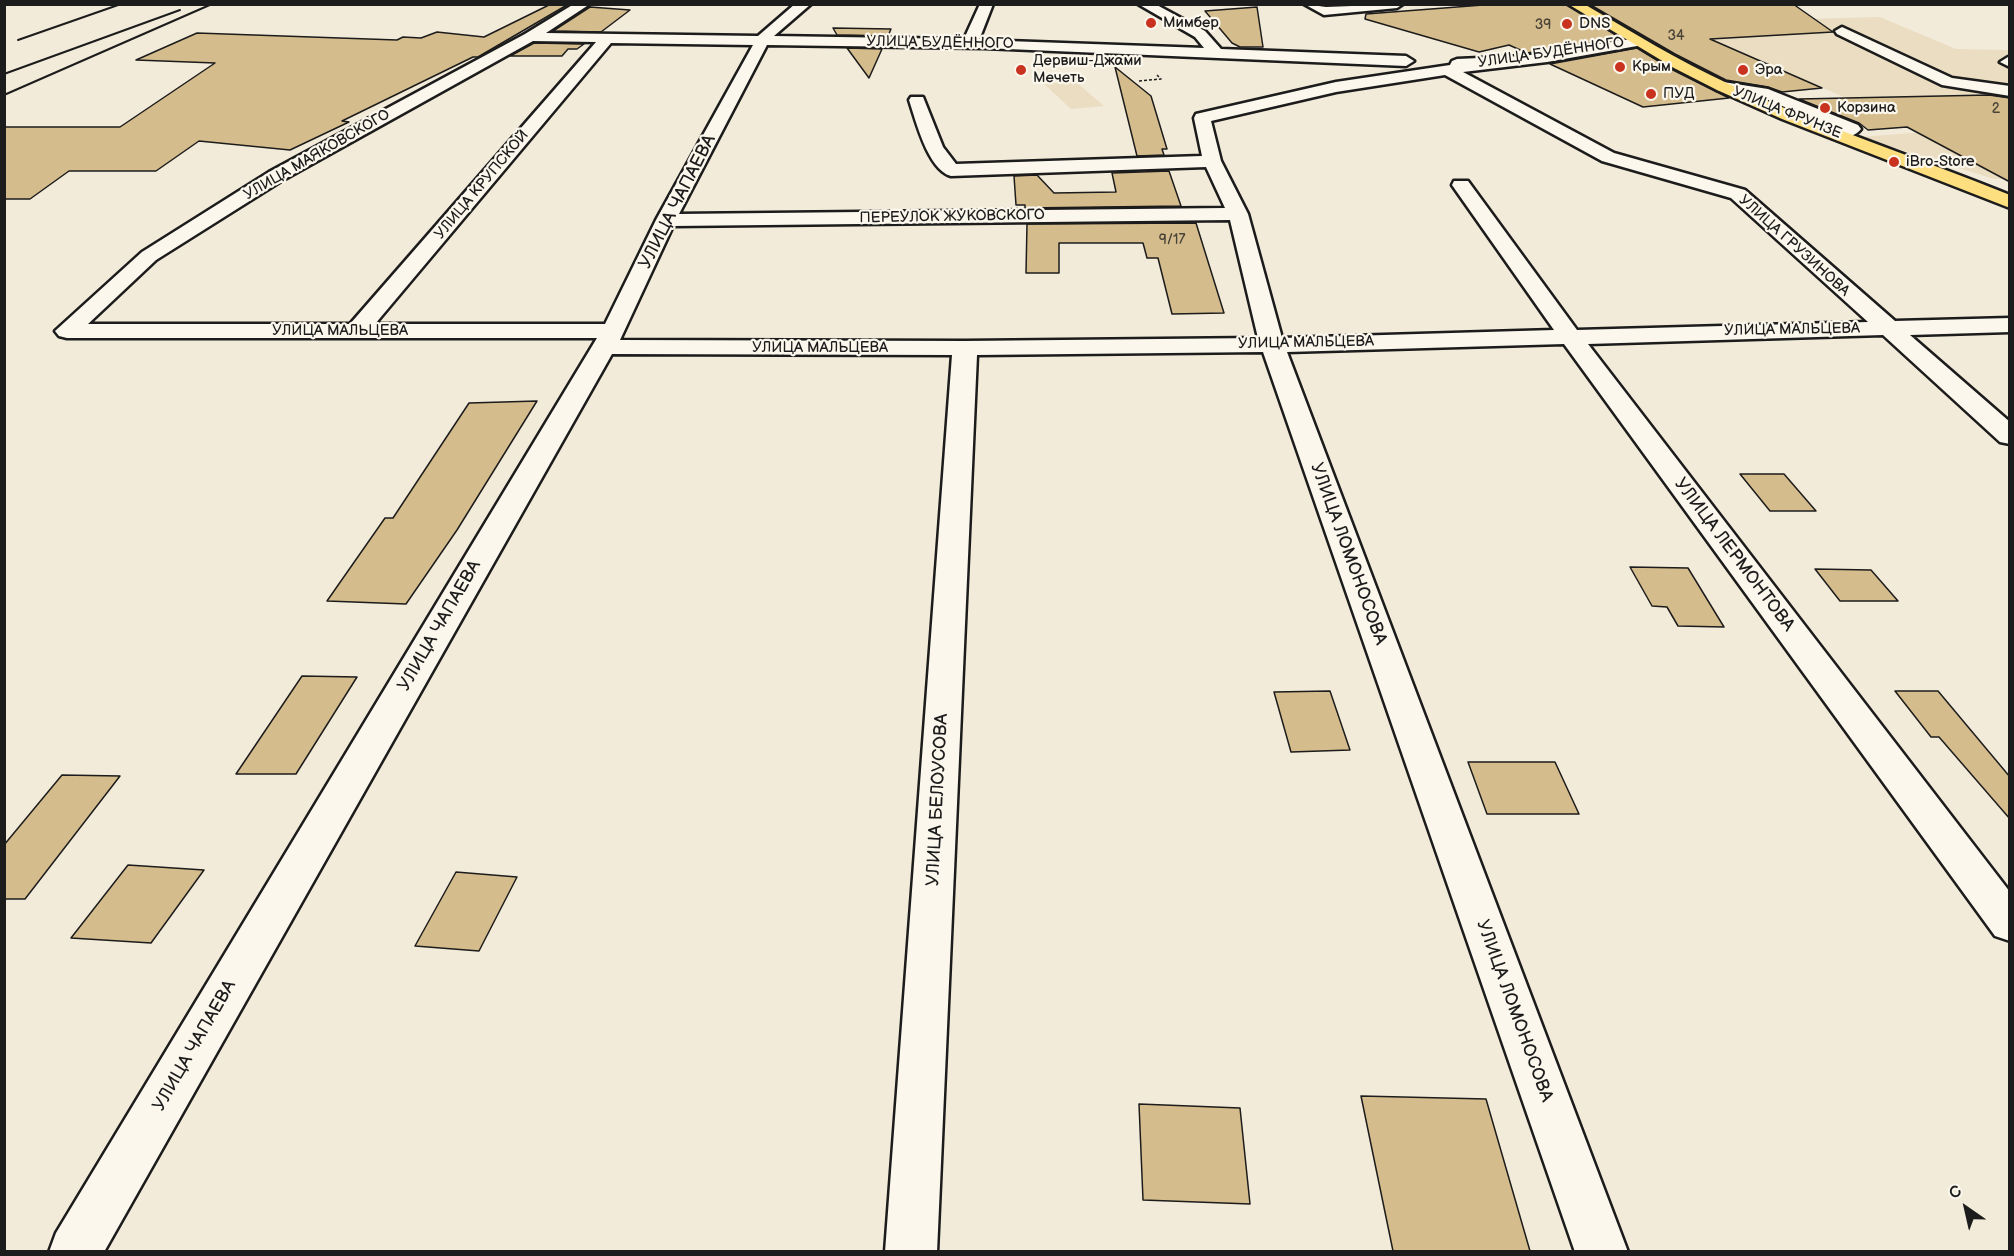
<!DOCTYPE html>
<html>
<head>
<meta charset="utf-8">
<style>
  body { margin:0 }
  #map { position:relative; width:2014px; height:1256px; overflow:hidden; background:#f3ebd9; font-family:"Balsamiq Sans",sans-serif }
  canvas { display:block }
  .frame { position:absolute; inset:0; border:6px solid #1c1c1c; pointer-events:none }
  .north { position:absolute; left:1936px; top:1178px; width:60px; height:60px; -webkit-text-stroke:4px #fbf7ec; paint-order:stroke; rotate:326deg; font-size:16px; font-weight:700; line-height:24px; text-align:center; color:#1c1c1c }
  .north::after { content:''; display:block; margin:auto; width:21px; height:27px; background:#1c1c1c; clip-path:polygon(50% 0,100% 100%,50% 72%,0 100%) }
</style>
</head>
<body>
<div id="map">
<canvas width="2014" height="1256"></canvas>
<div class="frame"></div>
<div class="north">С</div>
</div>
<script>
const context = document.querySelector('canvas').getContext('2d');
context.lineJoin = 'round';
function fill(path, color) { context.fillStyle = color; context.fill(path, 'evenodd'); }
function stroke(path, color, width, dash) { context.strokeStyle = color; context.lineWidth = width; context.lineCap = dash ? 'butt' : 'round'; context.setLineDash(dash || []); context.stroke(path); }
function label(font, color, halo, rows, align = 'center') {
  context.font = font + ' "Balsamiq Sans",sans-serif'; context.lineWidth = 4.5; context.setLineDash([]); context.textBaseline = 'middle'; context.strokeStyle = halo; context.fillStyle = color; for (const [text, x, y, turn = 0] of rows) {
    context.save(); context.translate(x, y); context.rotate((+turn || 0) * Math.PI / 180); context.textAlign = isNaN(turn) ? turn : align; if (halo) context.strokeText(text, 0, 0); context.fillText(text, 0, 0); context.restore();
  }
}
fill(new Path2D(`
  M1880,17L1956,49L2009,50V179H1994L1861,137L1924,132L1816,85L1799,86L1639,23Z
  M1075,81L1104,106L1071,109L1044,84Z`), '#eaddc2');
const building = new Path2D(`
  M551,4L567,5L478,57H473L342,121L349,122L290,150L199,141L156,171H69L30,199H4V127H120L215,63L136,60L197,33L397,40L403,37L421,38L437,32L484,37Z
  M1496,4H1566L1621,38L1527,53L1509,45L1479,52L1365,19L1366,14Z
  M1589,4H1793L1833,32L1710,39L1822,88L1782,92L1768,87L1726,80L1675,54Z
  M590,7L630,10L601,32L553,31Z
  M1257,7L1263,47H1240L1232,43L1205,11Z
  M833,28L891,29L888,36L837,35Z
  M534,43L584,44L577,49H568L562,56H510Z
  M847,48L882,49L869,78Z
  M1637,48L1673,70L1729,98L1643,107L1550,64Z
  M1115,67L1151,96L1167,149H1162L1164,155L1137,156Z
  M1989,95L2010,98V182L1907,127L1868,130L1859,123L1799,99Z
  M1169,171L1181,206L1025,208V205H1016L1014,176L1037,175L1054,193L1116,192L1112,173Z
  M1196,223L1224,313L1172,314L1158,258H1147L1143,243H1059V273H1026L1027,224Z
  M537,401L457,530L406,604L327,601L385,518H393L469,403Z
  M1740,474H1784L1816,511H1770Z
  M1630,567L1688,568L1724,627L1678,626L1667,607L1652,606Z
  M1815,569L1871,570L1898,601H1840Z
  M302,676L357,677L296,774H236Z
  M1330,691L1350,750L1291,752L1274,692Z
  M1895,691H1938L2010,777V819L1939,737H1931Z
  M1468,762H1555L1579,814H1487Z
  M62,775L120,776L25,899H4V845Z
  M128,865L204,870L151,943L71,938Z
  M456,872L517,877L479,951L415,946Z
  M1361,1096L1486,1099L1530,1251H1393Z
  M1139,1104L1240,1108L1250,1204L1143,1200Z`);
fill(building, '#d5bc8c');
stroke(building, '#1c1c1c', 1.5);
const minor = new Path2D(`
  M574,4H590L546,33L758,36L795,4H811L774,36L964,39L980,4H993L979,40L1204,48L1195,37L1138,4H1155L1205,31L1221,49L1406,56L1414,61L1406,66L984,48L767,45L679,214L1225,208L1206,167L951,176C928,170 916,121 909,100L911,97H923L943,147L956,164L1202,156L1194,118L1196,114L1336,82L1450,65L1452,61L1457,59L1524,56L1637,38L1642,39L1644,42L1642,45L1637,46L1547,62L1463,72L1614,153L1745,190L1895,321L2010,318V332L1910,335L2010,422V444L2000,442L1883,335L1588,344L2010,892V941L1995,936L1564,344L1287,352L1628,1252H1575L1263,352L977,355L937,1252H885L952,355L612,354L104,1252H49L56,1233L597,338H67L59,336L55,331L142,252L269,172L525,34ZM533,41L596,42L350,324H88L156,260L283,180ZM611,43L753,45L656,220L605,324H375ZM1445,75L1602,161L1731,198L1868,322L1577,330L1468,181H1454L1452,185L1554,330L1282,338L1248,214L1221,161L1211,121L1336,92ZM1230,220L1258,338L965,341L620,340L673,226Z
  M1304,4L1326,7L1403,4L1397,8L1324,15Z
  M1842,27L1952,78L2010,86V96L1942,85L1837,34L1835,31Z
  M2008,57L2010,58V67L2000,62Z
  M1723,82L1768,89L1858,125L1861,129C1855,137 1841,140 1832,138L1829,134L1836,129L1759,96L1717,90L1715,87Z`);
const major = new Path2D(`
  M1568,4H1584C1632,32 1679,61 1729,84C1820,126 1916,157 2010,195V208L1782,119L1717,90L1674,68Z`);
stroke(minor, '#1c1c1c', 5);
stroke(major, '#1c1c1c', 5);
stroke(new Path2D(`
  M1139,81L1161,79L1157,75`), '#1c1c1c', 1.5, [3, 2]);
fill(minor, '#fbf7ec');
fill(major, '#fedf80');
stroke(new Path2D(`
  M18,40L121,4
  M4,74L180,10
  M4,95L212,4`), '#1c1c1c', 2);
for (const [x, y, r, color] of [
  [1151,23,6,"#c8321e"],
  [1567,24,6,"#c8321e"],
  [1620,67,6,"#c8321e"],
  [1021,70,6,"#c8321e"],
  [1743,70,6,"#c8321e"],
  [1651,94,6,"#c8321e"],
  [1825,108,6,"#c8321e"],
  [1894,162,6,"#c8321e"]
]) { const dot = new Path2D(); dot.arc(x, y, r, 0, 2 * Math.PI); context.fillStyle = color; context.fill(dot); stroke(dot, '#fbf7ec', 2); }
label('14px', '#4a4438', null, [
  ["39",1543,25],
  ["34",1676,36],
  ["2",1996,109],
  ["9/17",1172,240]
]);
label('15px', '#1c1c1c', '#fbf7ec', [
  ["Мимбер",1163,23],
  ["DNS",1579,24],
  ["Дервиш-Джами",1033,61],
  ["Мечеть",1033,78],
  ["Крым",1632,67],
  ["Эра",1755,70],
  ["ПУД",1663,94],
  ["Корзина",1837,108],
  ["iBro-Store",1906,162]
], 'left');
label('15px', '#1c1c1c', '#fbf7ec', [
  ["УЛИЦА БУДЁННОГО",940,43,1],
  ["УЛИЦА БУДЁННОГО",1551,53,-8],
  ["УЛИЦА ФРУНЗЕ",1787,113,22],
  ["УЛИЦА МАЯКОВСКОГО",317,155,-30],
  ["УЛИЦА КРУПСКОЙ",482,185,-50],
  ["ПЕРЕУЛОК ЖУКОВСКОГО",952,217,-1],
  ["УЛИЦА ГРУЗИНОВА",1794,246,42],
  ["УЛИЦА МАЛЬЦЕВА",1792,330,-1],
  ["УЛИЦА МАЛЬЦЕВА",340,331],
  ["УЛИЦА МАЛЬЦЕВА",1306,343,-1],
  ["УЛИЦА МАЛЬЦЕВА",820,348]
]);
label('18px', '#1c1c1c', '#fbf7ec', [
  ["УЛИЦА ЧАПАЕВА",678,202,-63],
  ["УЛИЦА ЛОМОНОСОВА",1348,554,70],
  ["УЛИЦА ЛЕРМОНТОВА",1734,555,53],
  ["УЛИЦА ЧАПАЕВА",440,626,-60],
  ["УЛИЦА БЕЛОУСОВА",938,800,-87],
  ["УЛИЦА ЛОМОНОСОВА",1514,1011,70],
  ["УЛИЦА ЧАПАЕВА",195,1046,-60]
]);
</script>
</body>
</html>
